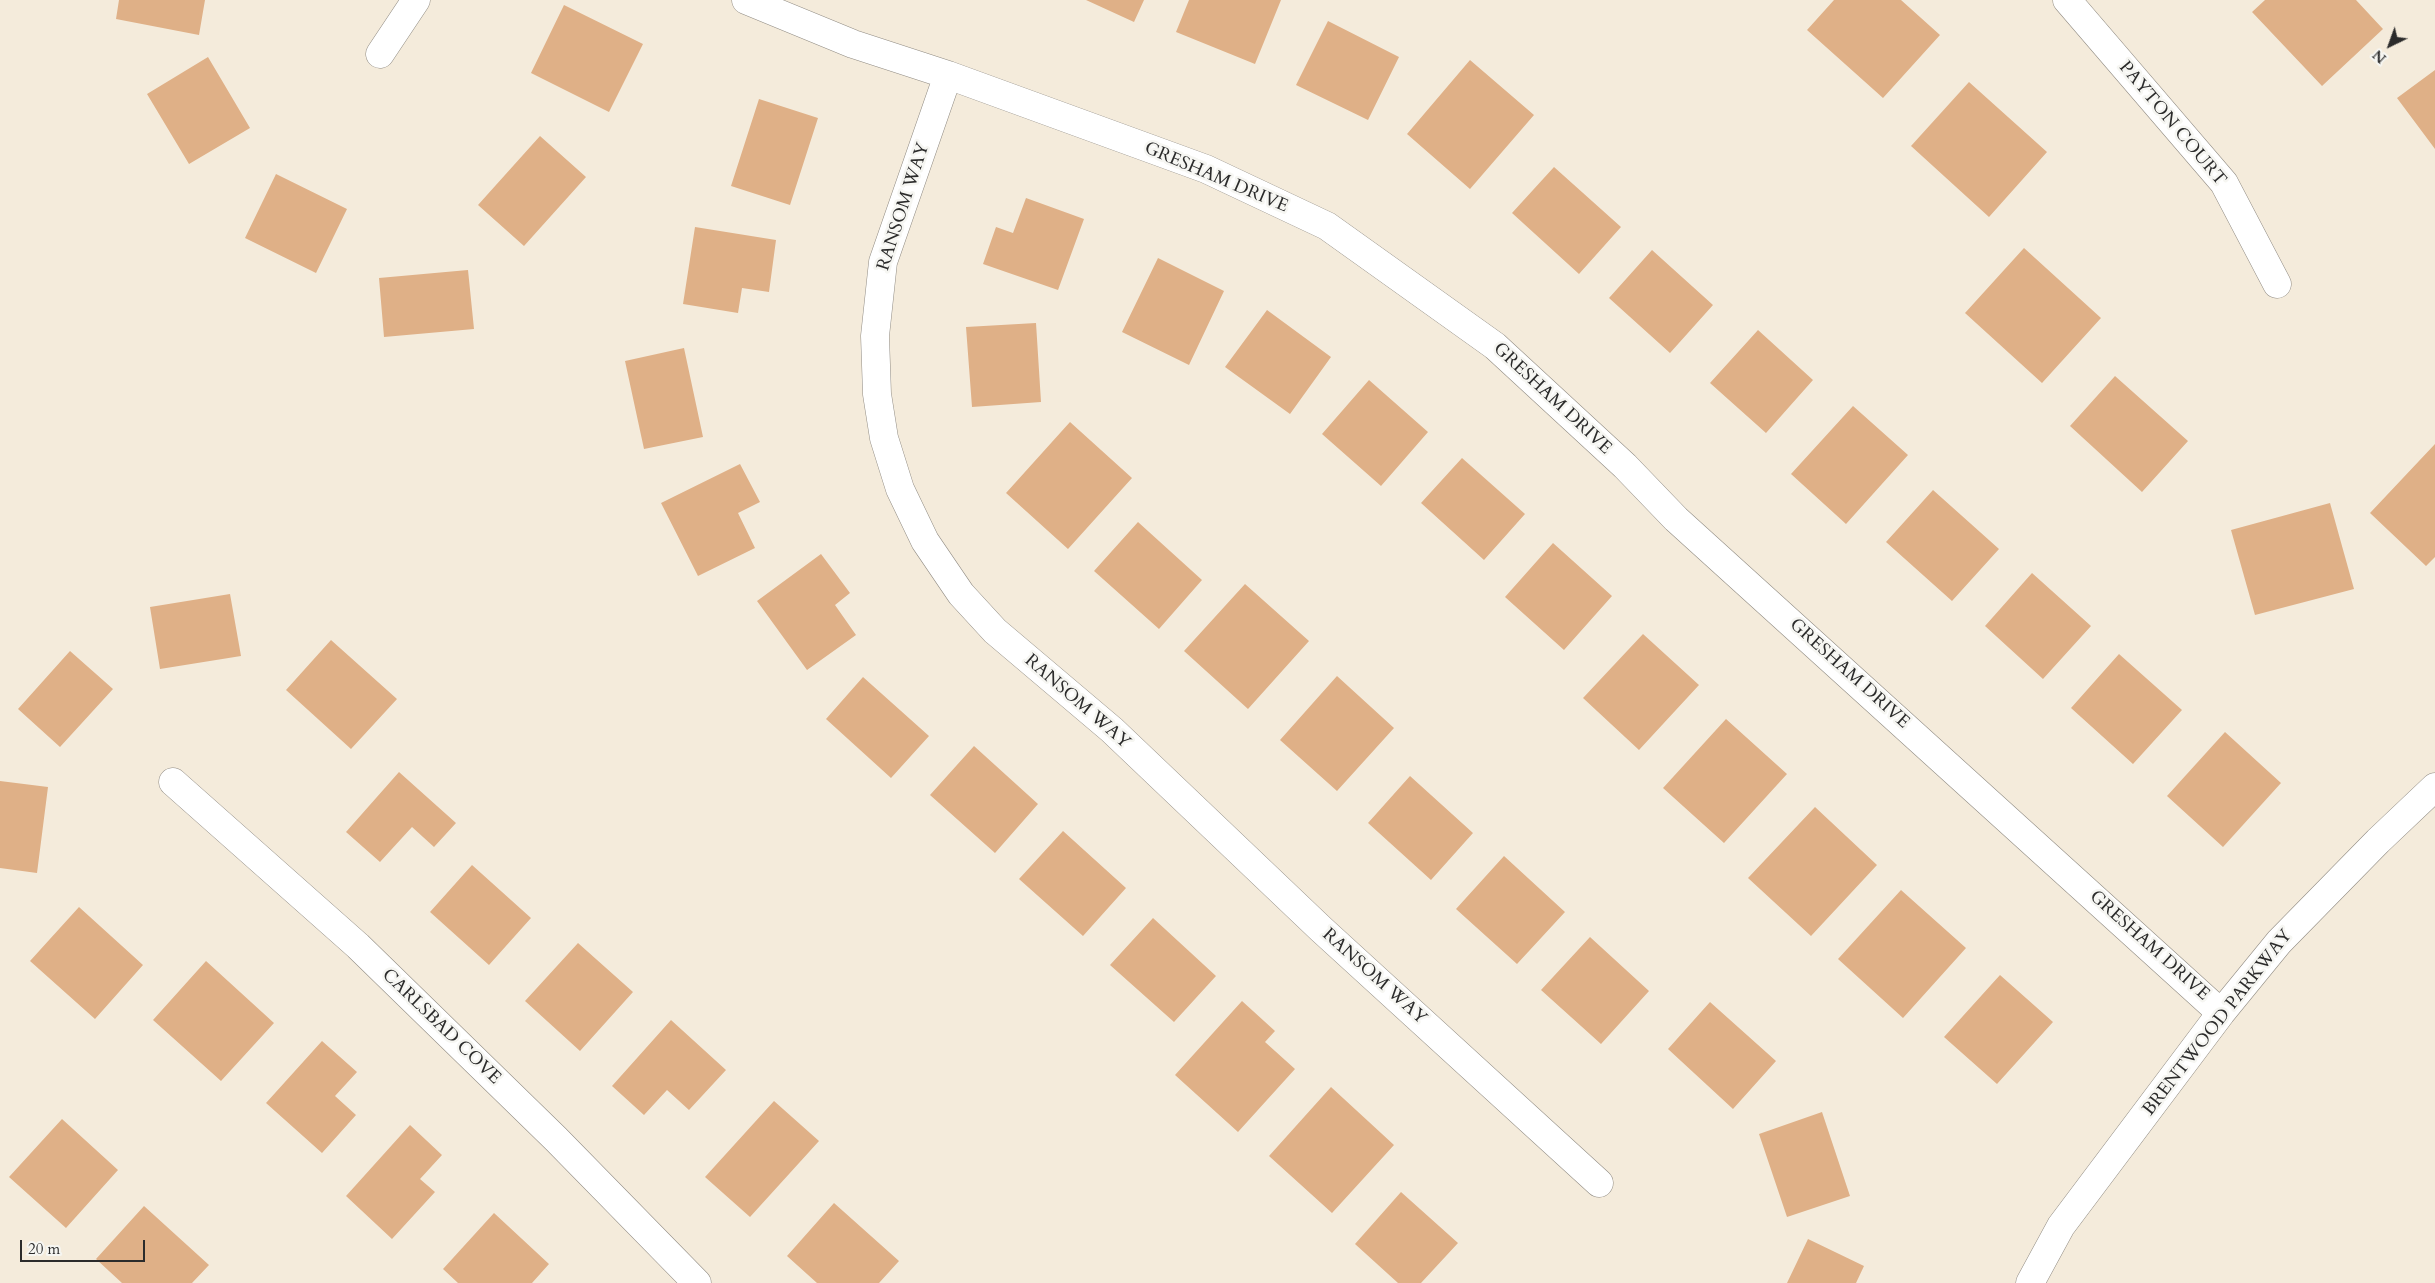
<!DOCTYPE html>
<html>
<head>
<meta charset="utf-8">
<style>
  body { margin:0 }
  #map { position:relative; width:2435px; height:1283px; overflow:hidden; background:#f4ebdb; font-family:Cardo,serif }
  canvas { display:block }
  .north { position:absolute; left:2365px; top:20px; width:50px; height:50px; -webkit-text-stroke:4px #f6f6f2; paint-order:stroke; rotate:222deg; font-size:14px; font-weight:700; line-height:20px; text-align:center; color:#2b2b2b }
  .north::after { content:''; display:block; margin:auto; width:18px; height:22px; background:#2b2b2b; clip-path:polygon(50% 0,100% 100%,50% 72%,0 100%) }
  .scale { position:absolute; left:20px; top:1240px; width:125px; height:22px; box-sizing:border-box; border:2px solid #2b2b2b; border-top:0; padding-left:6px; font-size:15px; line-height:18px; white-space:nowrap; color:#2b2b2b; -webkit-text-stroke:4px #f6f6f2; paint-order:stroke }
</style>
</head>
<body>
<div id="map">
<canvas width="2435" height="1283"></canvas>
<div class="north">N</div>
<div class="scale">20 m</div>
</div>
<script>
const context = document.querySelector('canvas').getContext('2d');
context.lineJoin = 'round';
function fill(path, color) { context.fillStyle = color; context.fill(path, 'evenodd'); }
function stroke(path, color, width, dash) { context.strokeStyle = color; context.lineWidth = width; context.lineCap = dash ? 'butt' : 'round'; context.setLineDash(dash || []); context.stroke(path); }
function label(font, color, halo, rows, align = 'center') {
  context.font = font + ' Cardo,serif'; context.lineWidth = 5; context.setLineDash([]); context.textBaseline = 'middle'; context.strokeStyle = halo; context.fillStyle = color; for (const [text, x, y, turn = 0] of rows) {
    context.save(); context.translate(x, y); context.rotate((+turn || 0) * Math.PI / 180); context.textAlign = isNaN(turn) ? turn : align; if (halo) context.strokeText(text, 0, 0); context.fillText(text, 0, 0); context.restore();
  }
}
fill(new Path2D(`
  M119,0H205L199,35L116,19Z
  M1086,0H1144L1134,22Z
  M1189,0H1281L1255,64L1176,32Z
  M1834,0H1901L1940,35L1883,98L1807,30Z
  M2265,0H2356L2383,29L2322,86L2252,12Z
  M564,5L643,44L609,112L531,73Z
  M1328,21L1399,57L1368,120L1296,85Z
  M208,57L250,128L189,164L147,94Z
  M1470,60L1534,115L1470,189L1407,134Z
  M2435,70V149L2397,98Z
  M1969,82L2047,152L1989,217L1911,146Z
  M759,99L818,118L790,205L731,186Z
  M540,136L586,177L524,246L478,205Z
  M1554,167L1621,227L1579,274L1512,213Z
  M276,174L347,209L316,273L245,238Z
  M1026,198L1084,219L1058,290L983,264L996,227L1013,233Z
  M695,227L776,240L769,292L742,288L738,313L683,304Z
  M2024,248L2101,318L2042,383L1965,313Z
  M1652,250L1713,305L1670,353L1609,298Z
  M1158,258L1224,291L1189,365L1122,332Z
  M468,270L474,329L384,337L379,278Z
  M1267,310L1331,357L1290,414L1225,367Z
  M1036,323L1041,402L972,407L966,327Z
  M1758,330L1813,380L1766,433L1710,383Z
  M684,348L703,437L644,449L625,361Z
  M2115,376L2188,441L2142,492L2070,426Z
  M1369,380L1428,432L1381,486L1322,434Z
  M1853,406L1908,455L1846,524L1791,474Z
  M1070,422L1132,478L1068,549L1006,493Z
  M2435,444V557L2426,566L2370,513Z
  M1462,458L1525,514L1484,560L1421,503Z
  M740,464L760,502L738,513L755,548L698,576L661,503Z
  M1933,490L1999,549L1952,601L1886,542Z
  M2330,503L2354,589L2255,615L2231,530Z
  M1138,522L1202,580L1159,629L1094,571Z
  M1553,543L1612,596L1564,650L1505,597Z
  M821,554L850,593L835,605L856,635L807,670L757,601Z
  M2032,573L2091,626L2043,679L1985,626Z
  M1245,584L1309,641L1248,709L1184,651Z
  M230,594L241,656L160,669L150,607Z
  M1643,634L1699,685L1639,750L1583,698Z
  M331,640L397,699L351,749L286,690Z
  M70,651L113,689L60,747L18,709Z
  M2119,654L2182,710L2133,764L2071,708Z
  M1337,676L1394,728L1337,791L1280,740Z
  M863,677L929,736L891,778L826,719Z
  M1726,719L1787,774L1724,843L1663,788Z
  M2225,732L2281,783L2223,847L2167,796Z
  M974,746L1038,804L995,853L930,795Z
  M399,772L456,823L434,847L412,827L380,862L346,832Z
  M1410,776L1473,833L1431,880L1368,823Z
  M0,781L48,787L37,873L0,868Z
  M1815,807L1877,865L1811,936L1748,878Z
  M1063,831L1126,888L1083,936L1019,879Z
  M1504,856L1565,912L1517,964L1456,909Z
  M472,865L531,918L489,965L430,912Z
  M1901,890L1966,948L1903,1018L1838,959Z
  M79,907L143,965L95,1019L30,961Z
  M1153,918L1216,976L1174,1022L1110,965Z
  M1590,937L1649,991L1601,1044L1541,990Z
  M578,943L633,992L580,1051L525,1001Z
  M206,961L274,1023L221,1081L153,1020Z
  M2000,975L2053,1022L1997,1084L1944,1037Z
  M1242,1001L1275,1031L1265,1042L1295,1069L1238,1132L1175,1075Z
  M1710,1002L1776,1061L1733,1109L1668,1049Z
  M671,1020L726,1070L689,1110L667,1090L644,1115L612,1086Z
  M322,1041L357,1072L335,1096L356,1115L322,1153L266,1103Z
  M1331,1087L1394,1145L1332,1213L1269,1156Z
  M774,1101L819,1141L750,1217L705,1177Z
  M1822,1112L1850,1196L1787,1217L1759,1134Z
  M62,1119L118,1170L66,1228L9,1177Z
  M410,1125L442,1155L420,1179L435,1192L392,1239L346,1196Z
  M1401,1192L1458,1243L1421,1283H1398L1355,1244Z
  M834,1203L899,1261L879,1283H817L787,1256Z
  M144,1206L209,1265L192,1283H122L96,1259Z
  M494,1213L549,1264L532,1283H458L443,1269Z
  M1808,1239L1864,1266L1856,1283H1787Z`), '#dfb087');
const street = new Path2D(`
  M746,0L853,44L948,75L1206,169L1327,226L1495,346L1625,466L1676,519L2221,1013
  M2067,0L2224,183L2277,284
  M380,54L416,0
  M948,75L883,262L875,336L877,394L884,438L900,489L925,541L961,594L995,631L1112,730L1321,929L1599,1183
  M173,782L358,946L556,1139L697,1283
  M2030,1283L2061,1226L2221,1013L2279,942L2378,841L2435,787`);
stroke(street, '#908b83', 29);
stroke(street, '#fff', 28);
label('18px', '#2b2b2b', '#f6f6f2', [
  ["PAYTON COURT",2172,124,50],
  ["GRESHAM DRIVE",1216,178,23],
  ["RANSOM WAY",904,207,-72],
  ["GRESHAM DRIVE",1552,399,43],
  ["GRESHAM DRIVE",1849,674,42],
  ["RANSOM WAY",1077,702,41],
  ["GRESHAM DRIVE",2149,946,42],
  ["RANSOM WAY",1374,977,42],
  ["BRENTWOOD PARKWAY",2218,1023,-52],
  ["CARLSBAD COVE",441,1027,44]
]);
</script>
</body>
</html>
